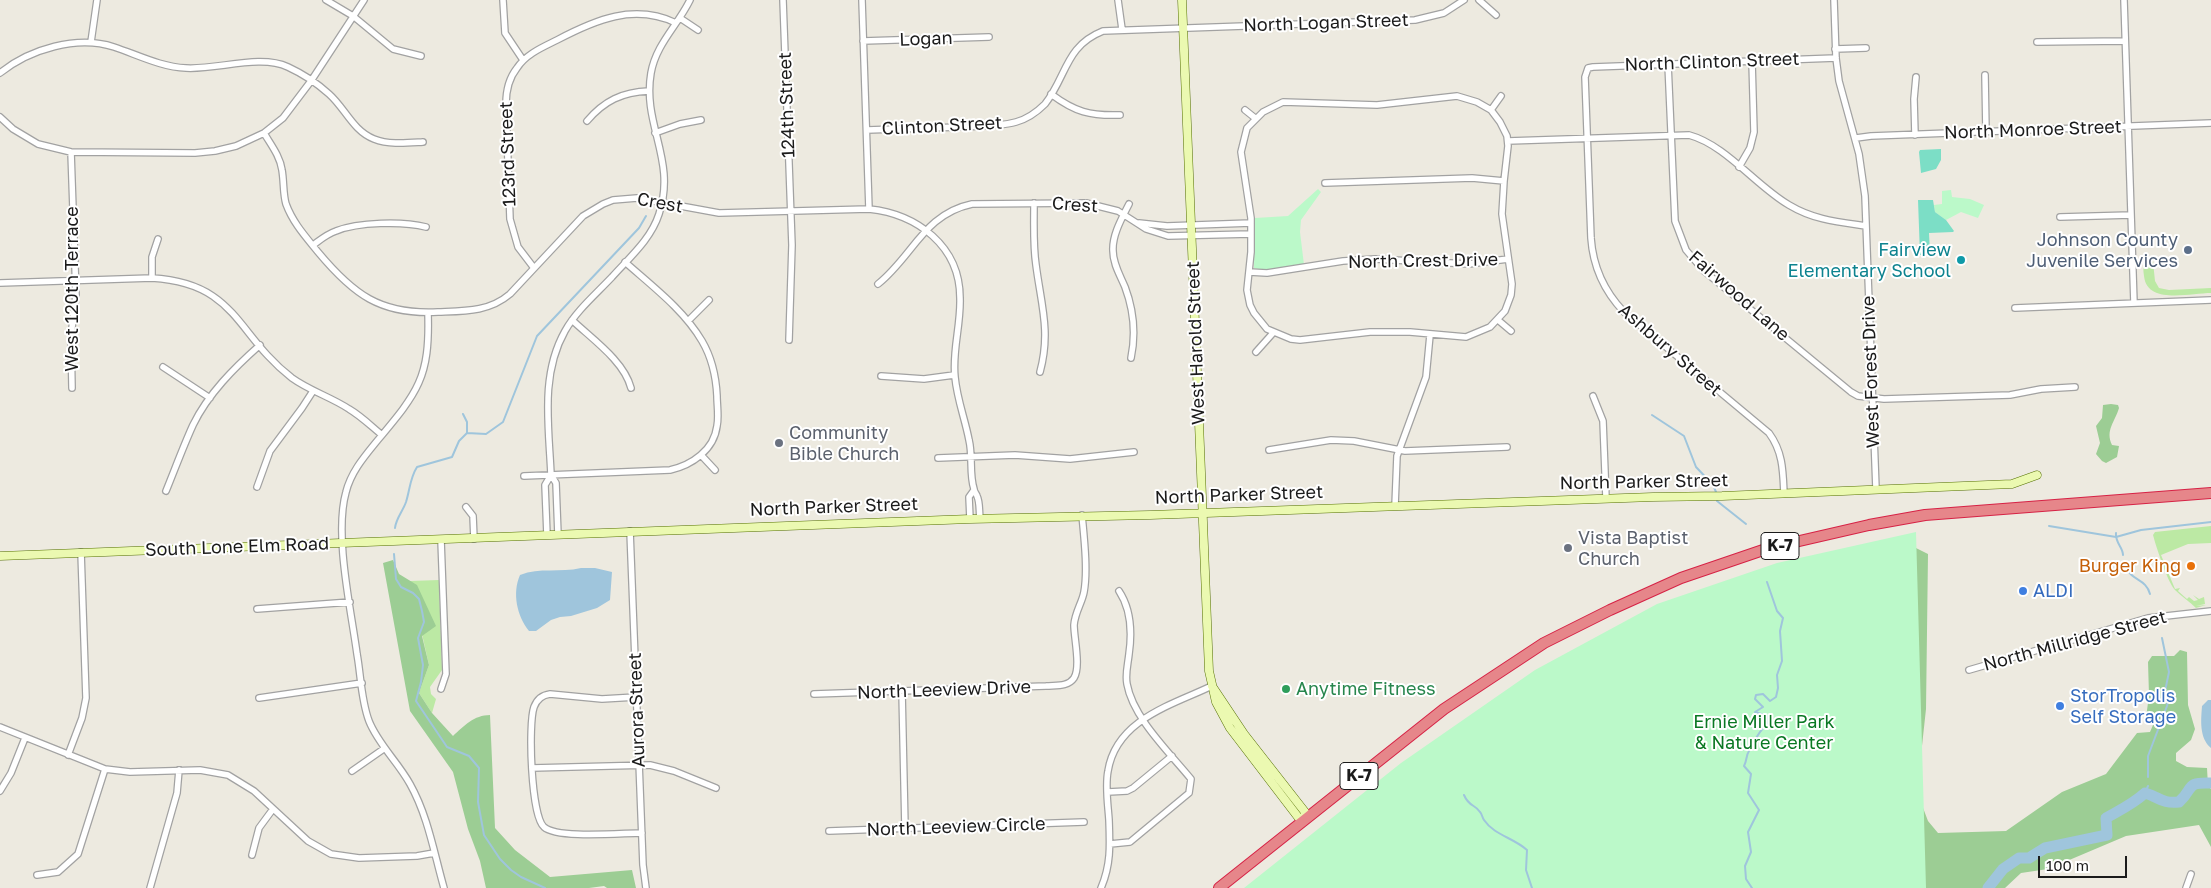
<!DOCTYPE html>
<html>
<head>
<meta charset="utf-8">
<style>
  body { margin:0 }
  #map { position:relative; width:2211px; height:888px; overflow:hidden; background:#edeae0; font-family:"Golos Text",sans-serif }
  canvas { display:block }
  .scale { position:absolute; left:2038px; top:856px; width:89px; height:22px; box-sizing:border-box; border:2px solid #1b1b1b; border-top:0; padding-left:6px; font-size:15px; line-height:18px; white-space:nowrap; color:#1b1b1b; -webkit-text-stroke:4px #fff; paint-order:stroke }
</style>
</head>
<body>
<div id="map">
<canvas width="2211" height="888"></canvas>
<div class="scale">100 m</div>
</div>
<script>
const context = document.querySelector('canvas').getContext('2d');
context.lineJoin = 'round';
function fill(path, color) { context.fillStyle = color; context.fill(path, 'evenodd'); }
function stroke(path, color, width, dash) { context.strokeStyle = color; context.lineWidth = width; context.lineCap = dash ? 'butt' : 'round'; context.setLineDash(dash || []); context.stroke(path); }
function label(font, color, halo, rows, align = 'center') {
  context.font = font + ' "Golos Text",sans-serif'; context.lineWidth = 4; context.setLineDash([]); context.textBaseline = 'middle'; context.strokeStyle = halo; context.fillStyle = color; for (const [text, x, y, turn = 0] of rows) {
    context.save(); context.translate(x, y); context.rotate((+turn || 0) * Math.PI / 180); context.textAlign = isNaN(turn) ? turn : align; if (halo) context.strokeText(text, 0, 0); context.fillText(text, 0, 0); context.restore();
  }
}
fill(new Path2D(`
  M2149,259L2153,262L2155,281L2159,288L2169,290L2211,288V293C2190,293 2147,305 2144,276C2143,270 2143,266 2145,260Z
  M2211,526V543L2188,544L2161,555L2175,589L2180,588L2178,591L2187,599L2189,597L2194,601L2198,600L2193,595L2199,599L2204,597L2205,604L2196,606L2206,605L2196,608C2190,602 2181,596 2175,590C2167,581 2156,546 2153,535L2155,532Z
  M439,580L442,670L430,687L431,694L436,699L432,713L419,693L429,665L410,581Z`), '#bce9a4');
fill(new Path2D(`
  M2111,404L2118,405L2119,408C2115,422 2105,430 2112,445L2119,446L2117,457L2106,463L2102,461L2096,454L2100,443L2096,426L2102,418L2103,405Z
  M1916,548L1928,554L1926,709L1917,792L1928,821L1938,833L2006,831L2062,792L2106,774L2137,733L2150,732L2153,725L2146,718L2149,695L2148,662L2152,656H2174L2180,650L2187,652L2188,705L2195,729L2191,740L2176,753V761L2187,767L2207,768L2208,786L2211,789V847L2199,825L2126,836L2048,869L2021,873L2005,888H1433Z
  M393,560L399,574L417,585L436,626L422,636L429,665L419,693L432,713L453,736C464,726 474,715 490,715L495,828L515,850L550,877L632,870L636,888H607L604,886L589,888H486L480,861L468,829L453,772L410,711L383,563Z`), '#9ccd94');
fill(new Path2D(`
  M1318,189L1321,192L1301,220L1300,232L1304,265L1268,271L1254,268L1255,218L1288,216Z
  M1951,190L1952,197L1970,199L1984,205L1978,218L1961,212L1946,220L1935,212L1934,205L1942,204V191Z
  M1916,532L1926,888H1244L1401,763L1535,670L1657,604L1777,563Z`), '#bbf9c9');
fill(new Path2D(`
  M1941,149V160L1936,169L1921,173L1919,152L1920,150Z
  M1918,200H1933L1935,212L1946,220L1954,231L1953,232L1929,233L1930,254L1920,255Z`), '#7cdec6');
fill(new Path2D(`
  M581,568H595L612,572L610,600L597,608L571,616L560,617L551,620L536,631H529C517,616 512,593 520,575C540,567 560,573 581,568Z
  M2208,700H2211V748C2199,738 2201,720 2202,706Z`), '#9fc5dc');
stroke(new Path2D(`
  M463,414L467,422V433
  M1652,415L1684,436L1696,467L1713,485L1716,492
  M1717,501L1746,524
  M2049,526L2116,537L2141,530L2211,522
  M395,528C396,518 403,511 406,502C410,489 410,478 417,467L452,457L459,441L467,433L486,434L503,422L537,336L639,228L646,216
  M2116,533C2115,543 2123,547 2123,555
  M394,554L396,579L401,587L413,593L419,599L422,611L424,622L418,638L423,665L421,682L416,701L447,747L469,756L479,768L478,802L484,835L500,859L511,870L521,877L545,888
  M2126,566C2130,581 2146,578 2150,594
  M2148,777V756L2167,706L2168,700L2164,696L2169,672L2162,638
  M2145,793L2148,786
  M1464,795C1469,807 1475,804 1480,812C1482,814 1482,817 1484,820C1494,835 1514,838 1527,850L1526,870L1532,888
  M1752,888L1746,879L1745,866L1751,852L1748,832L1759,810L1748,793L1751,774L1744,766C1747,761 1746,755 1749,751C1755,740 1758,732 1767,724V716L1755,712L1763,707L1755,699L1756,695L1763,694L1770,701L1776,697L1778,688L1777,675L1782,661L1780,631L1783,618L1777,611L1767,582`), '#9fc5dc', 2);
stroke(new Path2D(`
  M1988,888L2003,869L2019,858H2029L2045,848L2107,835L2106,818C2120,810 2133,804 2145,793C2159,797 2162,804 2179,802C2195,788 2184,782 2211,783`), '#9fc5dc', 11);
const street = new Path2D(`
  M326,0L353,16L393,49L421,56
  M503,0L505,33L523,60
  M783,0L792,245L789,340
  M862,0L869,209
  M1118,0L1122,29
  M1479,0L1496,15
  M1834,0L1836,58L1839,81L1859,154L1865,196L1876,489
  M2124,0L2134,303
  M680,18L698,30
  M863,41L989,37
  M91,42L97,0
  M2037,42L2125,41
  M1835,49L1866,48
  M1668,64L1675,221L1686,250L1704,271L1851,392L1858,396L1884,399L2010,395L2041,389L2075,387
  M0,73C30,49 77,35 114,47C138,55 161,67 186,68C217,70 260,54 288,67C301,73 318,84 329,94C345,108 353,131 374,139C389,145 407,143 423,142
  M1985,75L1986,132
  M1051,94C1075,112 1090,116 1120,115
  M1457,96L1477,102L1491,110L1500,122L1507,136L1508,146L1504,181L1502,214L1512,284L1511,295L1505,311L1490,327L1466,337L1410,332H1370L1300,340L1291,339L1267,329L1254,313L1250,305L1247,290L1251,252V218L1241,152L1247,128L1263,112L1283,102L1377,105Z
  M1245,110L1255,118
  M1491,110L1501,96
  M0,117L13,129L38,144L71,152L195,153L215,151L236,146L264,133L283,118L311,81L364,0
  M587,121C604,101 622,92 649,91
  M867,130C897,129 928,128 959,127C978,126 997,127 1016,122C1027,119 1037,112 1045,104C1067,76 1065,46 1103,31L1415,20L1444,13L1464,0
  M264,133C271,145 280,156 282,170C284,182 283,194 286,204C293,223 306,237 318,252C353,294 380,315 438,312C464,311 489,312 510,294L583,216L603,204L613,200L637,198L719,213L869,209C917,214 960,246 960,298C961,325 952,351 955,377C957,399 965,419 969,440C973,456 969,474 974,489C974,492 976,493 977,496C980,502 979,511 980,518
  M655,133L680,124L701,120
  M1915,135L1914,99L1916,77
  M1856,138L1871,136L2211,123
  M1508,141L1689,135C1726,145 1756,186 1789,205C1814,220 1838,222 1866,226
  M71,152L76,295L71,336L72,388
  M1739,167L1750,148L1754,132L1752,61
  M1325,183L1472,178L1504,181
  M1034,203C1034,224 1033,245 1036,265C1041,304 1051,332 1040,372
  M1129,204C1122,218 1112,235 1113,251C1113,264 1120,275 1125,287C1134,311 1136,334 1131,358
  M2060,217L2131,215
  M1139,223L1167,226L1251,223
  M313,245C320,240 327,234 336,231C358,222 403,221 426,227
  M534,268L518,247L510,219L506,104C506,91 509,78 517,68C526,54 543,47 557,40C595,20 634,3 676,23
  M1249,272L1267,273L1343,261L1375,259L1469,264L1508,259
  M152,278V257L158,239
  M0,283L152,278C237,283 236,335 292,378C310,391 331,397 349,409C361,416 371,426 382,435
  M878,284C913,256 924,214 972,204L1086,203L1118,211L1146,229L1168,236L1251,234
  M2015,308L2211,300
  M428,313C430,378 418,392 377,441C364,457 351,472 346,492C334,535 351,609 357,654C361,676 361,700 369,721C378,744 398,762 410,784C428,816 434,853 444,888
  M572,320C592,339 624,361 631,388
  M1498,320L1511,331
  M688,321L709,300
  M1256,352L1273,333
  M163,367L210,398
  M881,376L924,379L954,375
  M1593,396L1603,421L1606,498
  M1269,450L1331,440L1354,441L1405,451L1507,447
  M701,455L715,470
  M938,458L1015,455L1070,459L1134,452
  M524,476L670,470C692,465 714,450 717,426C719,417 717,405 717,396C716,376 712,358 702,341C684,310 652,286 625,262
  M257,487L270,451L302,408L313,391
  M166,491C175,469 183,447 193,425C208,394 234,368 260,345
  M1784,494C1783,471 1783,452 1769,433L1624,312C1604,291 1593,267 1591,238L1585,77L1588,68L1593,67L1836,58
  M1395,506L1397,456L1426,377L1430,335
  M466,507L473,516L474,539
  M970,519L969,497L974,490
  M630,531L643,865L646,888
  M547,535L545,485L551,475
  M558,535L556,483L551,475C549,427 540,375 565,331C576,311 596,294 612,277C630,257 651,239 659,214C677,160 642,125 651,73C656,44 678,25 690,0
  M257,609L350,602
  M1969,670L2148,618L2211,611
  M441,689L446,674L441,540
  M902,691L905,828
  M814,694L1046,686C1056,685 1068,687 1074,678C1081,667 1074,638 1074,625C1075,612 1082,603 1084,592C1088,570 1084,537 1082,515
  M636,697L602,699L550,694C542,695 537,699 534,707C528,724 531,816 544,827C557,839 622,833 642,833
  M259,698L362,683
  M0,727L105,769L130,772L200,770L228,775L254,791L308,841L331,854L359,858L417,856L434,853
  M68,755L82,718L86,698L81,552
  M532,768L650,765L674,771L716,788
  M352,771L385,748
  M0,791L11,773L25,738
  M1108,792L1127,791L1133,788L1172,756
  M829,831L1084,822
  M1110,844L1130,842L1189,793L1191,779C1170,753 1133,718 1127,684C1125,674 1128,664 1129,654C1132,633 1131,609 1119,591
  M252,855L259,828L273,809
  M37,875L58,872L78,854L105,769
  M150,888L177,793L179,770
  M1101,888C1111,865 1110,845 1109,820C1108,805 1105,786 1108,771C1116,720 1171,705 1212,686
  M2186,888L2191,874`);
const secondary = new Path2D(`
  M1182,0L1209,671L1216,702L1230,728L1298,817L1305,819V812L1244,734L1212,686
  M0,556L970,519L1150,515L1653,497L1722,496L2012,484L2037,475`);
const highway = new Path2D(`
  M1219,888L1444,709L1544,643L1610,610L1681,578L1769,548L1869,525L1925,515L2211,493`);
stroke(street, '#a2a2a2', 8);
stroke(secondary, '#557004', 9);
stroke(highway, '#d62245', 12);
stroke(street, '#fff', 5.5);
stroke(secondary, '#ebf9b1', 8);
stroke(highway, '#e6868a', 10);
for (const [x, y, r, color] of [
  [2188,250,5,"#5c6f8a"],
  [1961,260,5,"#0f9aa8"],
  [779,443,5,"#6b7280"],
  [1568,548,5,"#6b7280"],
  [2191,566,5,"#e8710a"],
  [2023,591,5,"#3f7fe0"],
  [1286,689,5,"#2e9e5b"],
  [2060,706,5,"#3f7fe0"]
]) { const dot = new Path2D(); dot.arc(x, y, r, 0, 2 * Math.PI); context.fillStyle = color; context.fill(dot); stroke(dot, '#fff', 2); }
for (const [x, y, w] of [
  [1780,546,38],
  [1359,776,38]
]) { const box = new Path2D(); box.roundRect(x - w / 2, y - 13.5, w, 27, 4); context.fillStyle = '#fff'; context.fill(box); stroke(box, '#1b1b1b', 1); }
label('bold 16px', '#1b1b1b', null, [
  ["K-7",1780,546],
  ["K-7",1359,776]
]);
label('18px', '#1b1b1b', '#fff', [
  ["North Logan Street",1326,23,-2],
  ["Logan",926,39,-2],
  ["North Clinton Street",1712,62,-2],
  ["124th Street",787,105,-92],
  ["Clinton Street",942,126,-3],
  ["North Monroe Street",2033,130,-2],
  ["123rd Street",508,154,-92],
  ["Crest",660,203,10],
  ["Crest",1075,205,4],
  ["North Crest Drive",1423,261,-1],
  ["West 120th Terrace",72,289,-90],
  ["Fairwood Lane",1739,296,41],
  ["West Harold Street",1196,343,-92],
  ["Ashbury Street",1670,350,41],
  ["West Forest Drive",1871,372,-92],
  ["North Parker Street",1644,482,-1],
  ["North Parker Street",1239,495,-2],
  ["North Parker Street",834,507,-2],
  ["South Lone Elm Road",237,547,-2],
  ["North Millridge Street",2075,641,-15],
  ["North Leeview Drive",944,690,-2],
  ["Aurora Street",637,710,-92],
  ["North Leeview Circle",956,827,-2]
]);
label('18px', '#4e5e75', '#fff', [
  ["Johnson County",2178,240],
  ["Juvenile Services",2178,261]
], 'right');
label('18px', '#0d838f', '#fff', [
  ["Fairview",1951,250],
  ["Elementary School",1951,271]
], 'right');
label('18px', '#5b616d', '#fff', [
  ["Community",789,433],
  ["Bible Church",789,454],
  ["Vista Baptist",1578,538],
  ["Church",1578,559]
], 'left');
label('18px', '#c56008', '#fff', [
  ["Burger King",2181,566]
], 'right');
label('18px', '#366cbe', '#fff', [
  ["ALDI",2033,591],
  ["StorTropolis",2070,696],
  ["Self Storage",2070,717]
], 'left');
label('18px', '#27864d', '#fff', [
  ["Anytime Fitness",1296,689]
], 'left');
label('18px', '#0a7823', '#fff', [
  ["Ernie Miller Park",1764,722],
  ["& Nature Center",1764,743]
]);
</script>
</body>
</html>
